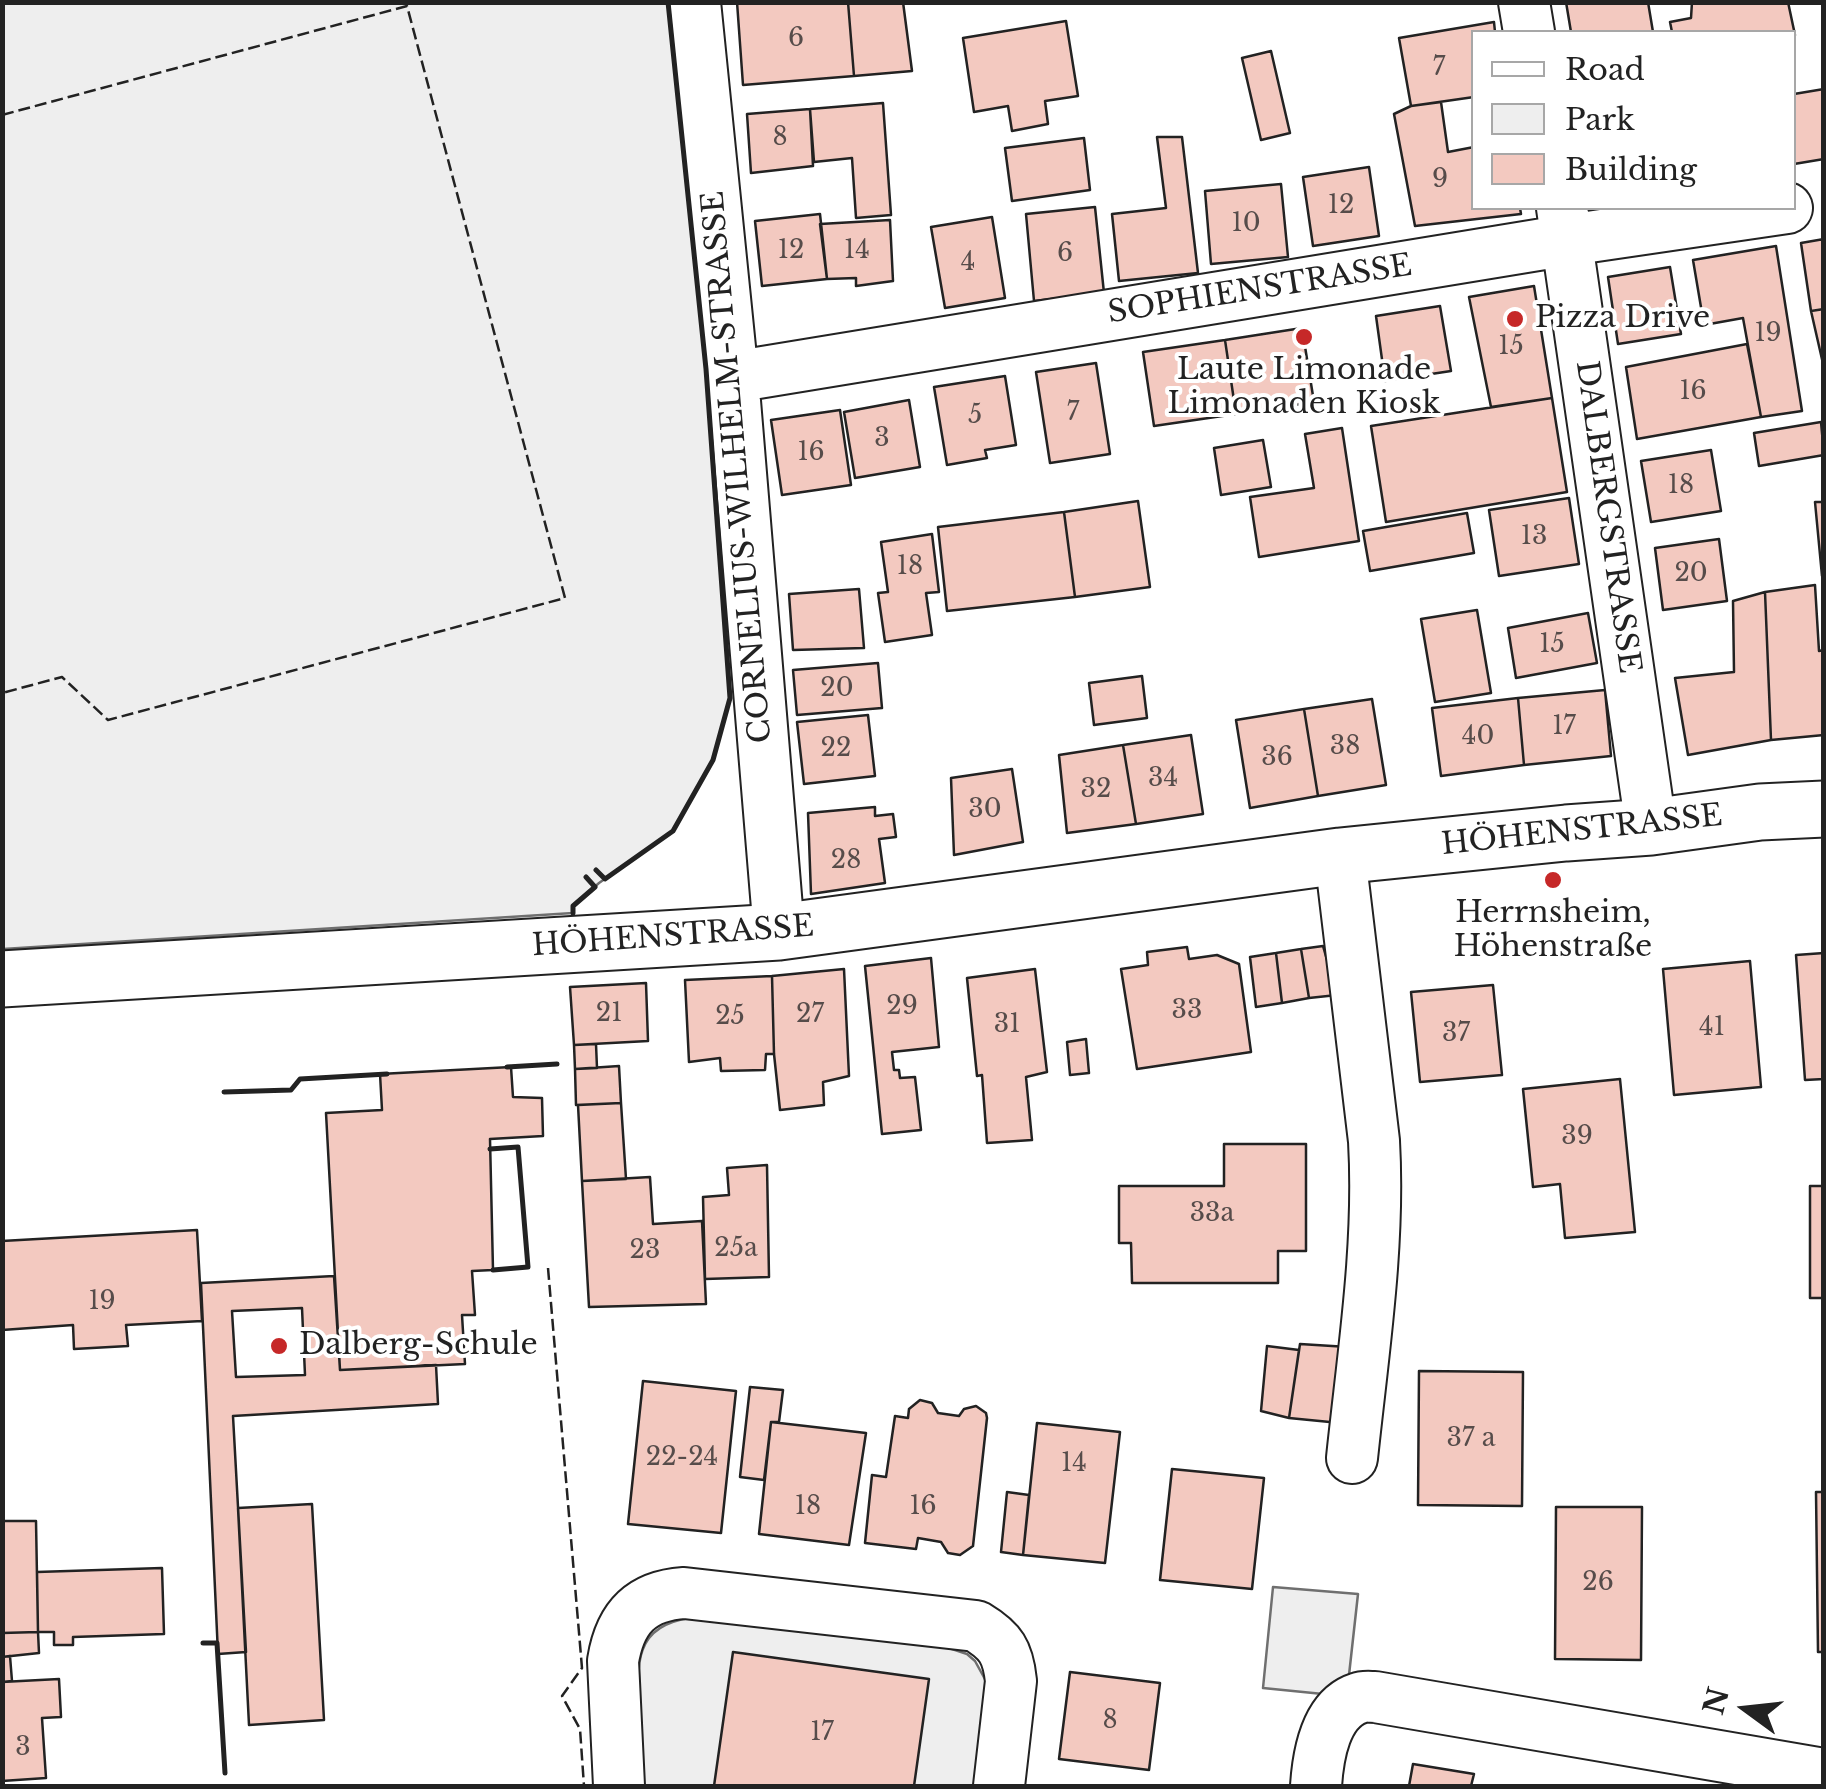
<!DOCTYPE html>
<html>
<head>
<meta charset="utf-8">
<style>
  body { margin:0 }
  #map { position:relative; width:1826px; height:1789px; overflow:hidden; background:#fff; font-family:"Libre Baskerville",serif }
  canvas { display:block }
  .frame { position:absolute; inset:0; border:5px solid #222; pointer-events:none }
  .legend { position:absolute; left:1471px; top:30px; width:325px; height:180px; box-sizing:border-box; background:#fff; border:2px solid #a7a7a7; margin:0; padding:12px 18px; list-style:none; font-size:30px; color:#222 }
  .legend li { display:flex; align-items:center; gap:20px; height:50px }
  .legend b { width:50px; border:2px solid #a7a7a7 }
  .north { position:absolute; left:1696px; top:1659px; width:100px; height:100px; -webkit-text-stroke:8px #fff; paint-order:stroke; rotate:285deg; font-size:28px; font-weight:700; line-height:40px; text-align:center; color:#222 }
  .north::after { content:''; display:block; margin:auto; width:35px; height:45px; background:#222; clip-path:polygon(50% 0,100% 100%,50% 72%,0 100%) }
</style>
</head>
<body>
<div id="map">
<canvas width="1826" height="1789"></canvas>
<div class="frame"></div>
<ul class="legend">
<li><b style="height:12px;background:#fff"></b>Road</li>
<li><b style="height:28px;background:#eee"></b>Park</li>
<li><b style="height:28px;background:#f3c9c0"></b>Building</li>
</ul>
<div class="north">N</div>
</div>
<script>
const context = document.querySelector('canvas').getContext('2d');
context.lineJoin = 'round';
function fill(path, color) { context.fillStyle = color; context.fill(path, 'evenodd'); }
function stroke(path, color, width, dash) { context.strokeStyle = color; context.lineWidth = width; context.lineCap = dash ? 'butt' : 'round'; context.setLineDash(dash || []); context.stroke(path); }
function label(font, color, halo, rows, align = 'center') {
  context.font = font + ' "Libre Baskerville",serif'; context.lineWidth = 8; context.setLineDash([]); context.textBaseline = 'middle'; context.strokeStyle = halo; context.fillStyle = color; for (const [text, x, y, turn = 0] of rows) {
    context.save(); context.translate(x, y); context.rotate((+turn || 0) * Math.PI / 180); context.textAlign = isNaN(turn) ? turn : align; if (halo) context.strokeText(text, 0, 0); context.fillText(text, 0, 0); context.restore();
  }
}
const green = new Path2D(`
  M3,2L668,3L706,369L730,698L713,760L673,831L599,883L573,906V913L3,949Z
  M1273,1587L1358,1594L1349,1675L1334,1682L1323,1694L1263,1688Z
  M690,1618L946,1647L967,1654L975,1661L986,1681L976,1786H643C642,1763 641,1739 640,1715C637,1669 631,1626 690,1618Z`);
fill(green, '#eee');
stroke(green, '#6f6f6f', 2.5);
const building = new Path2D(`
  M737,2H848L854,76L743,85Z
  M848,2H903L912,71L854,76Z
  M1566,2H1648L1653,32H1571Z
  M1692,2H1788L1795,35L1794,32H1672L1670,22L1691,18Z
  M1066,21L1078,96L1045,101L1048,124L1012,131L1008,106L974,112L963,38Z
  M1494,22L1495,32H1474V97L1411,106L1399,38Z
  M1271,51L1290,133L1261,140L1242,58Z
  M1824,89V159L1794,164V94Z
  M1441,102L1448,152L1474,147V208H1520L1521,214L1415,226L1394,114L1411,106Z
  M883,103L891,215L856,218L852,158L814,162L810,109Z
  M810,109L813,166L751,173L747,114Z
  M1157,137H1182L1198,273L1119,281L1112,214L1166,208Z
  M1084,138L1090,190L1012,201L1005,148Z
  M1369,167L1379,236L1313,246L1303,177Z
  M1281,184L1288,257L1211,264L1205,191Z
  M1095,207L1104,293L1034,301L1026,214Z
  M820,214L827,279L762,286L755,221Z
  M992,217L1005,298L945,308L931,227Z
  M890,220L893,281L856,286V278L827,279L820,224Z
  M1824,239V309L1811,311L1801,243Z
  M1776,246L1802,411L1761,417L1743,318L1704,325L1693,260Z
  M1670,267L1681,334L1618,344L1608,277Z
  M1534,286L1552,398L1491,407L1469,297Z
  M1440,306L1451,371L1385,381L1376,316Z
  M1824,309V368L1811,311Z
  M1302,328L1314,402L1236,414L1225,340Z
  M1225,340L1236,414L1154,426L1143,352Z
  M1747,344L1761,417L1637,439L1626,367Z
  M1096,363L1110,454L1050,463L1036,372Z
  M1005,376L1016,445L985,450L987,458L947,465L934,387Z
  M1552,398L1567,492L1386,522L1371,426Z
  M909,400L920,467L855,478L844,412Z
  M840,410L851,485L782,495L771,420Z
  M1821,422L1824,455L1759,466L1754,433Z
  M1342,428L1359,541L1259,557L1250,497L1314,488L1305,434Z
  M1263,440L1271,487L1221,495L1214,448Z
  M1711,450L1721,511L1651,522L1641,461Z
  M1569,498L1579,564L1499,576L1489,510Z
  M1138,501L1150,587L1075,597L1064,512Z
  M1815,502H1824L1822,576Z
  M1064,512L1075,597L947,611L938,527Z
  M1467,513L1474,553L1370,571L1363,531Z
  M932,534L939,592L926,593L932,635L885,642L878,593L888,592L881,542Z
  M1719,539L1727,601L1663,610L1655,548Z
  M1815,585L1819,651L1824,650V735L1771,740L1765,592Z
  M859,589L864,648L793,650L789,594Z
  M1765,592L1771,740L1688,755L1675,678L1734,672L1733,601Z
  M1477,610L1491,693L1435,702L1421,619Z
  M1588,613L1597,663L1516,678L1508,628Z
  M878,663L882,708L797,715L793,670Z
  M1142,676L1147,718L1094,725L1089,683Z
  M1605,690L1611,756L1524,765L1518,698Z
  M1518,698L1524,765L1441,776L1432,708Z
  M1372,699L1386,785L1318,796L1304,709Z
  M1304,709L1318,796L1250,808L1236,720Z
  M868,715L875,776L804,784L797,722Z
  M1191,735L1203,814L1136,824L1123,745Z
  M1123,745L1136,824L1067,833L1059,755Z
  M1012,769L1023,842L954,855L951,778Z
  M875,807V816L893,814L896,837L879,839L885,883L811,894L808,813Z
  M1323,946L1337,995L1309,998L1301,949Z
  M1187,947L1189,959L1217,955L1239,964L1251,1052L1137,1069L1121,969L1148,965L1147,952Z
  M1301,949L1309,998L1282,1003L1276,953Z
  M1276,953L1282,1003L1256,1007L1250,957Z
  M1824,953V1079L1805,1080L1796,955Z
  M931,958L939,1047L892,1052L894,1070H899L900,1078L915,1077L921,1130L882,1134L865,966Z
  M1750,961L1761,1087L1674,1095L1663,969Z
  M844,969L849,1076L823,1082L824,1105L780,1110L774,1054L772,976Z
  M1035,969L1047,1072L1026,1077L1032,1140L987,1143L982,1075L977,1076L967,978Z
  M772,976L774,1054H766L765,1070L721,1071L720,1058L689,1062L685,980Z
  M646,983L648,1041L574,1045L570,987Z
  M1493,985L1502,1075L1420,1082L1411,992Z
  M1086,1039L1089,1073L1070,1075L1067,1042Z
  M596,1044L597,1068L575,1069L574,1045Z
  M619,1066L621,1103L576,1105L575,1069Z
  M511,1067L513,1097L542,1098L543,1136L490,1139L493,1270L472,1271L475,1315H462L465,1364L340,1370L326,1113L382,1110L380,1074Z
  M1620,1079L1635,1232L1565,1238L1560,1184L1533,1187L1523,1089Z
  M621,1103L626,1179L582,1181L578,1105Z
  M1224,1144H1306V1251H1278V1283H1132L1131,1243H1119V1186H1224Z
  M767,1165L769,1277L705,1279L703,1197L729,1195L727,1168Z
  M650,1177L653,1224L702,1221L706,1304L589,1307L582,1181Z
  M1810,1186H1824V1298H1810Z
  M197,1230L202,1321L126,1325L128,1346L74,1349L73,1325L2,1330V1241Z
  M334,1276L340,1370L436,1365L438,1404L233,1416L246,1652L218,1654L201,1283ZM302,1308L305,1375L236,1377L232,1311Z
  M1300,1344L1348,1347L1340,1423L1289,1418Z
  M1267,1346L1299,1350L1289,1418L1261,1411Z
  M1419,1371L1523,1372L1522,1506L1418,1505Z
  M643,1381L736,1391L721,1533L628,1524Z
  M750,1387L783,1390L779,1422H771L764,1480L740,1477Z
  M920,1400L932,1403L938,1413L959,1416L964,1409L976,1406L986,1413L987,1418L973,1546L960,1555L948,1553L941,1542L918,1538L916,1549L865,1543L872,1475L886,1477L895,1416L908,1418L909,1409Z
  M771,1422L866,1433L849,1545L759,1534Z
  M1037,1423L1120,1432L1105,1563L1023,1555Z
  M1172,1469L1264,1478L1252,1589L1160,1580Z
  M1007,1492L1029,1495L1023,1555L1001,1552Z
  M1816,1492H1824V1652H1818Z
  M312,1504L324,1720L249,1725L238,1508Z
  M1556,1507H1642L1641,1660L1555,1659Z
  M2,1521H36L38,1632L2,1633Z
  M162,1568L164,1634L73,1637V1645H54V1632H38L37,1572Z
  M38,1632L39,1653L2,1657V1633Z
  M733,1652L929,1679L914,1786H714Z
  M10,1656L12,1681L2,1682V1657Z
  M1070,1672L1160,1683L1149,1770L1059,1759Z
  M59,1679L61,1717L42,1718L46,1778L2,1781V1682Z
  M1413,1764L1474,1774L1471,1786H1409Z`);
fill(building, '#f3c9c0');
stroke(building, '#222', 2.5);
const minor = new Path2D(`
  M695,2L733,377L779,932
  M1524,2L1529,32
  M1562,208L1651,827
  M733,377L1568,240L1787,208
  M1340,856L1374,1141C1380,1246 1363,1353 1352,1458
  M619,1786L613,1661C620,1618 640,1596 684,1593L976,1626C1001,1641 1008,1652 1011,1681L999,1786
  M1316,1786C1318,1756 1325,1709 1359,1698C1364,1696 1370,1697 1375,1697L1824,1774`);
const secondary = new Path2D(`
  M2,979L779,932L1340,856L1566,833L1651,827L1760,812L1824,809`);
stroke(minor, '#222', 54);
stroke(secondary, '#222', 59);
stroke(minor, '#fff', 50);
stroke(secondary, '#fff', 55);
stroke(new Path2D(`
  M2,115L407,6L565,598L108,720L62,677L2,693
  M548,1268L582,1668L562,1696L580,1729L584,1786`), '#222', 2.5, [12, 5]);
stroke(new Path2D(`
  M596,870L605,879L673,831L713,760L730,698L706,369L668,2
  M573,913V906L595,887L586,877
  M507,1067L557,1064
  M224,1092L291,1090L300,1079L387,1074
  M490,1149L518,1147L528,1267L493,1270
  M203,1643H217L225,1773`), '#222', 5);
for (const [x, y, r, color] of [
  [1515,319,10,"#c62828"],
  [1304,337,10,"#c62828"],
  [1553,880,10,"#c62828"],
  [279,1346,10,"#c62828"]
]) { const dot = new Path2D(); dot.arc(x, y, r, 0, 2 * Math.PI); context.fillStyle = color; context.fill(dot); stroke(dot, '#fff', 4); }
label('25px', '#564c4a', null, [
  ["6",796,39],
  ["7",1439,68],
  ["8",780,138],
  ["9",1440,180],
  ["12",1341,206],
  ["10",1246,224],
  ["12",791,251],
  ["14",857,251],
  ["6",1065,254],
  ["4",968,263],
  ["19",1768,334],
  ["15",1511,347],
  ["16",1693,392],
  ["7",1073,413],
  ["5",975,416],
  ["3",882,439],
  ["16",811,453],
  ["18",1681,486],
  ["13",1534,537],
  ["18",910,567],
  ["20",1691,574],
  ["15",1552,645],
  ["20",837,689],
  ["17",1564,727],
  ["40",1478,737],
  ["38",1345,747],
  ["22",836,749],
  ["36",1277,758],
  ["34",1163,779],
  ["32",1096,790],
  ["30",985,810],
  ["28",846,861],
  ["29",902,1007],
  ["33",1187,1011],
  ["21",609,1014],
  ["27",810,1015],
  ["25",730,1017],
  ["31",1007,1025],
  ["41",1712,1028],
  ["37",1456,1034],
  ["39",1577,1137],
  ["33a",1212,1214],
  ["25a",736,1249],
  ["23",645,1251],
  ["19",102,1302],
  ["37 a",1471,1439],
  ["22-24",682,1458],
  ["14",1074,1464],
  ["18",808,1507],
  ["16",923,1507],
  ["26",1598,1583],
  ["8",1110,1721],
  ["17",822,1733],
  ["3",23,1748]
]);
label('30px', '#222', '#fff', [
  ["SOPHIENSTRASSE",1260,290,-9],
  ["CORNELIUS-WILHELM-STRASSE",738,467,-95],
  ["DALBERGSTRASSE",1607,517,82],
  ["HÖHENSTRASSE",1582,831,-6],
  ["HÖHENSTRASSE",673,937,-4]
]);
label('30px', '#222', '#fff', [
  ["Pizza Drive",1535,319],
  ["Laute Limonade",1304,371,"center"],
  ["Limonaden Kiosk",1304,405,"center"],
  ["Herrnsheim,",1553,914,"center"],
  ["Höhenstraße",1553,948,"center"],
  ["Dalberg-Schule",299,1346]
], 'left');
</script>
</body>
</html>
